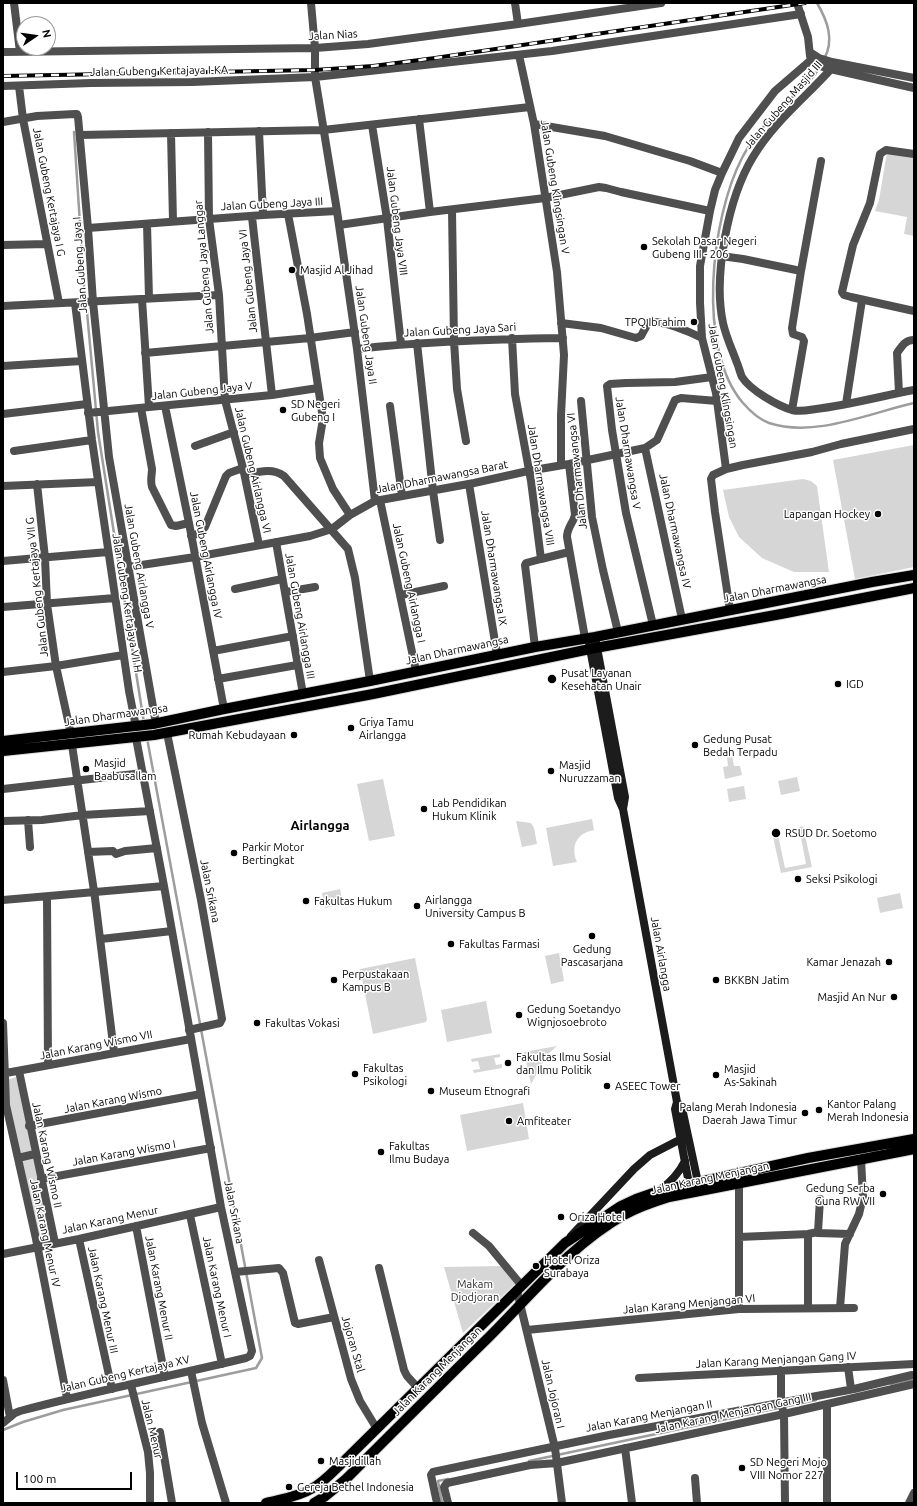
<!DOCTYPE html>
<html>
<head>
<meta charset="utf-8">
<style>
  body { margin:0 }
  #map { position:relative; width:917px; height:1506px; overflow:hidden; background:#fff; font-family:Ubuntu,sans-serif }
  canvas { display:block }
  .frame { position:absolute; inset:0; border:4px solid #000; pointer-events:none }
  .north { position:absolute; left:16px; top:16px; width:40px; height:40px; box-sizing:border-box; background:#fff; border:1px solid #999; border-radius:50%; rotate:77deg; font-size:11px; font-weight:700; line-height:16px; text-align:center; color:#000 }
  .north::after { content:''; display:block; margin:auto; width:14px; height:18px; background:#000; clip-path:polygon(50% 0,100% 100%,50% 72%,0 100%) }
  .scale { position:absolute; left:16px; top:1472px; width:116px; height:18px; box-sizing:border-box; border:2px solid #000; border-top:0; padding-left:5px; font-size:12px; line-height:14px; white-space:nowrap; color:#000; -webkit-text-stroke:3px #fff; paint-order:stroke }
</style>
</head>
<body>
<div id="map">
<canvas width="917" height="1506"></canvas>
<div class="frame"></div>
<div class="north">N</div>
<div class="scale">100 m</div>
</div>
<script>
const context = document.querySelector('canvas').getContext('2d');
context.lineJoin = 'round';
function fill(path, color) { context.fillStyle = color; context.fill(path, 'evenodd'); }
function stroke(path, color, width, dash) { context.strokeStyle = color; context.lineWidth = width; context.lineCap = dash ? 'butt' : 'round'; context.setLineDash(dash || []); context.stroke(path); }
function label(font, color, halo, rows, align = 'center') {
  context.font = font + ' Ubuntu,sans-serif'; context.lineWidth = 3; context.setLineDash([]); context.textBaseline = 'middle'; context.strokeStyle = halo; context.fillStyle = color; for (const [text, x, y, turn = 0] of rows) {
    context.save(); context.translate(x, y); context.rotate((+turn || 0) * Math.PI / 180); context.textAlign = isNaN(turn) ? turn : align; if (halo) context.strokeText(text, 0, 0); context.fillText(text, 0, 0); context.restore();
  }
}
fill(new Path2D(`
  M887,152L914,156V236L904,234L907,217L875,211L879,200Z
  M914,445V567L855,579L833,460Z
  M803,479L811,481L817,486L829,572H794L762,558L739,537L729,517L723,490Z
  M732,755L734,766H740L742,775L725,779L723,767L728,766L727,757Z
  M797,777L800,791L781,795L778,781Z
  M383,779L395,836L369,841L357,784Z
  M744,786L746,799L729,802L727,789Z
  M592,819L594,830C577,833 570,846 577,862L553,866L546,828Z
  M516,821L531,823L534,828L537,844L522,847Z
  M803,826L812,867L781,873L773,837L778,835L785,868L806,864L799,827Z
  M340,889L343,904L325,908L322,893Z
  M900,893L903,908L880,913L877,898Z
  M559,953L564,981L551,984L545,956Z
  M415,958L427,1019L426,1022L373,1034L360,969Z
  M486,1001L492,1033L447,1042L441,1010Z
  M557,1046L547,1055L531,1084L524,1052Z
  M500,1054V1057L494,1058L496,1065L502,1064V1068L474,1073L473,1070L480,1069L478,1061L472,1062L471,1059Z
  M16,1077L25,1110L49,1236L33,1240L3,1081Z
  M523,1103L529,1139L467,1151L460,1115Z
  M502,1266L516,1283L463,1333L444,1267Z`), '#d6d6d6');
stroke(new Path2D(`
  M817,3C827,20 835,40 824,59
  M820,67C812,81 799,91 787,102C770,118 753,137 742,158C711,218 696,349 743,403C750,411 758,419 769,423C815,438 869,413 914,403
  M74,132L85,301
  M87,312L98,432L144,723
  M891,1384L914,1379
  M3,1430L23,1422L63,1410L256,1368L262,1358L147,738
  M529,1461L816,1400
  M442,1503L438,1481L448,1479`), '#9d9d9d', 2.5);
const primary = new Path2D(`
  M3,741L153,724L224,709L370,681L535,647L595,637L872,582L914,575
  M3,751L154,735L373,694L590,649L781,614L914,588
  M266,1503C281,1499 298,1497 311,1489C321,1484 330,1475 338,1467L565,1243L621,1206L636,1199L659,1191L689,1184L808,1158L914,1139
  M314,1503L324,1497L345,1480C393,1432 441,1384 489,1337C532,1294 571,1245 624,1215C638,1207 653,1202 669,1197L914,1149`);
stroke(primary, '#dbdbdb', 12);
stroke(new Path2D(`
  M14,3L20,52
  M311,3L315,48V77L337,211L357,349L375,501
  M515,3L518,24
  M3,52L315,48L368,44L518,24L661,3
  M519,55L534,124L557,272L564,355L561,415V465
  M831,69C805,98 773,123 753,157C728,198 713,276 723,323C726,337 732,349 737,363C739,367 740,373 742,377C750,390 778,406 792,410C800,412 809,410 816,409C849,405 881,396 914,390
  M3,86L91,83L192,82L315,77L552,51L801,14
  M19,86L23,119L59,303
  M419,119L430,212
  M3,122L37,116L75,114H77L78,117L88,228L93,302L109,457L156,724
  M534,124L605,136L690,161L722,173
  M372,125L387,219L401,344
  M259,131L263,215
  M208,132L209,219L219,295L225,400L243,468L259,545
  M171,133L173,221
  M80,135L323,130L530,107
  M914,154L886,150L880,154L870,203L853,245L842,292L844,295L851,297L914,311
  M452,210L454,341L457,389L466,441
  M288,214L307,314L323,419L319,443L320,458L333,489L350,515
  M252,217L272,395
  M147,224L149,298
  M339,225L430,212L545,198L599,187L606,188L621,192L710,211
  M88,228L263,215L337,211
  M3,245L47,244
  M721,256L743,259L801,271
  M142,299L149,407
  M75,303L92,440L129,691L136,727
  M3,306L219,295
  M561,323L601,328L636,338L641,336L648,323C659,318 692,333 702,338
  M512,338L515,394L531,481L541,559L526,563L525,565L535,647
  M417,343L433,491L440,540
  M357,349C426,341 494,339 563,338
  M145,353L310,338L355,332
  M3,366L82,361
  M899,393L897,353C902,346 905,340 914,340
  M581,401L592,517L603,570L618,632
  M846,404L862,300
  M165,406L189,523L224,709
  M390,406L402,496
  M141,408L152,469C152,475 150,480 152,487L171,525L176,526L189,523
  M792,410L804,341L802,337L793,334L792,328L801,271L821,161
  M88,413L272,395L318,388
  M3,414L87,404
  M195,446L234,432
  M645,448L682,619
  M14,451L92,440
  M569,464L575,515C573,524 567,527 567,537L585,638
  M726,469L716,393L702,338L700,303V266L710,211L715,190L722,173L739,138L775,91L811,60
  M245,475C258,472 272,467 284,476L348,549L355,578L370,681
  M37,484L45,558L47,604L56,666L71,734
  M469,484L497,654
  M3,486L98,482
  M380,500L416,671
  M191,536L200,533L205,527L226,476L229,473L243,468
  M276,542L303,694
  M541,559L569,552
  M3,561L108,552
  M128,567L195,557L310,536L332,529L350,515L375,501L474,483L528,471L569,464L645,448L657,440L675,400L681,398L717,401
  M235,589L282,579
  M285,592L315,587
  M401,595L444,586
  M3,607L115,598
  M730,610L715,512L711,479L713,475L726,469L743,465L812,452L841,444L914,429
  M653,625L626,513L612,430L607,386L610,384L626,383L675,382L712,377
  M213,651L293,636
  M3,672L56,666L123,655
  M218,679L297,665
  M167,733L201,900L222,1019L220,1023L189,1030
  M72,745L95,898L114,1052
  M3,789L143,773
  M28,820L30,847
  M3,821L42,820L83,815L150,811
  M88,852L113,851L116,854L125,851L157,848
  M47,897L48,1065
  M3,900L164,886
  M101,939L172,931
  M3,1023L6,1105L36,1239L67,1398
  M19,1071L55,1243
  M6,1073L191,1039
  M29,1126L201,1094
  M18,1158L35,1154
  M41,1179L211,1148
  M190,1215L222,1364
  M136,1226L165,1377
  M473,1233L489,1246L522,1286
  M817,1233L850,1234
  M739,1237L809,1234
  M79,1239L112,1389
  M3,1254L79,1239L221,1207
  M319,1260L351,1379L360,1401L377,1429
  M379,1268L404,1370L407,1376L418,1388
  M235,1272L279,1268L283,1273L295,1323L298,1324L334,1317
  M517,1291L555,1448L562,1503
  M808,1308V1234L818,1232L820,1199
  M840,1308L845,1244L859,1214L863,1197L861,1159
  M739,1309V1184
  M527,1330L739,1309L854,1308
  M848,1367L851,1389
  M781,1370V1403L784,1414L785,1503
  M191,1371L202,1423L226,1503
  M639,1378L914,1364
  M3,1380L10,1417
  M131,1385L148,1452L150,1473V1503
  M827,1405V1503
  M3,1423L15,1413L20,1411C95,1391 171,1376 246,1358L250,1356L252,1351L221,1207L164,886L136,738
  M160,1432L172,1503
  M625,1448L632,1503
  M695,1478L697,1503
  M437,1503L431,1475L433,1472L609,1435L854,1389L912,1375
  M448,1503L444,1487L447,1483L530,1465L557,1463L784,1414L914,1384
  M909,1503L914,1493`), '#4f4f4f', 8);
stroke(new Path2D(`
  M797,3L808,37L810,56
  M810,52L819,58L832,62L914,78
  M811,60L815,64L826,68L914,88`), '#4f4f4f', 8);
stroke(new Path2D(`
  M595,637L625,797L623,809
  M589,643L618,798L623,809L677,1102L675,1109L690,1189
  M677,1102L682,1108L699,1187
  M661,1189C672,1181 679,1173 685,1161
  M571,1236L634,1169L650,1155L681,1139`), '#1c1c1c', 8);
stroke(primary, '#000', 10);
const rail = new Path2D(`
  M3,76L315,70L373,66L435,58L805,3`);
stroke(rail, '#000', 4);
stroke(rail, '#fff', 2.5, [8]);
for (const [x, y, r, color] of [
  [644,247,4,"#000"],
  [292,270,4,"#000"],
  [694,322,4,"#000"],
  [283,410,4,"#000"],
  [878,514,4,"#000"],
  [552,679,5,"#000"],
  [838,684,4,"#000"],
  [351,728,4,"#000"],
  [294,735,4,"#000"],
  [695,745,4,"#000"],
  [86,769,4,"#000"],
  [551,771,4,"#000"],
  [424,809,4,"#000"],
  [776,833,5,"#000"],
  [234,853,4,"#000"],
  [798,879,4,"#000"],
  [306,901,4,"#000"],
  [417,906,4,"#000"],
  [592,936,4,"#000"],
  [451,944,4,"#000"],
  [889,962,4,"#000"],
  [334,980,4,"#000"],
  [716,980,4,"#000"],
  [894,997,4,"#000"],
  [519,1015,4,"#000"],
  [257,1023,4,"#000"],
  [508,1063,4,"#000"],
  [355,1074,4,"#000"],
  [716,1075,4,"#000"],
  [607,1086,4,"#000"],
  [431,1091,4,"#000"],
  [819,1110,4,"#000"],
  [805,1113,4,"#000"],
  [509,1121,4,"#000"],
  [381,1152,4,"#000"],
  [883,1194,4,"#000"],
  [561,1217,4,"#000"],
  [536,1266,4,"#000"],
  [321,1461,4,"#000"],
  [742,1468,4,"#000"],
  [289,1487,4,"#000"]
]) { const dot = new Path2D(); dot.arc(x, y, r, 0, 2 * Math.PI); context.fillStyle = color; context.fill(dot); stroke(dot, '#fff', 1.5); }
label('11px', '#000', '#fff', [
  ["Jalan Nias",333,35,-3],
  ["Jalan Gubeng Kertajaya I-KA",159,71,-1],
  ["Jalan Gubeng Masjid III",783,105,-49],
  ["Jalan Gubeng Klingsingan V",555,187,81],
  ["Jalan Gubeng Kertajaya I G",49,192,79],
  ["Jalan Gubeng Jaya III",272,204,-3],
  ["Jalan Gubeng Jaya VIII",397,221,83],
  ["Jalan Gubeng Jaya I",80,265,-94],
  ["Jalan Gubeng Jaya Langgar",204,267,-95],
  ["Jalan Gubeng Jaya VI",248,281,-96],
  ["Jalan Gubeng Jaya Sari",460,330,-3],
  ["Jalan Gubeng Jaya II",366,335,82],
  ["Jalan Gubeng Klingsingan",723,386,80],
  ["Jalan Gubeng Jaya V",202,391,-6],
  ["Jalan Dharmawangsa V",628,453,81],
  ["Jalan Gubeng Airlangga VI",253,470,77],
  ["Jalan Dharmawangsa VI",577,471,-96],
  ["Jalan Dharmawangsa Barat",442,477,-11],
  ["Jalan Dharmawangsa VIII",541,485,81],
  ["Jalan Dharmawangsa IV",675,531,78],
  ["Jalan Gubeng Airlangga IV",206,555,79],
  ["Jalan Gubeng Airlangga V",139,566,80],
  ["Jalan Dharmawangsa IX",494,568,81],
  ["Jalan Gubeng Airlangga I",409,583,78],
  ["Jalan Gubeng Kertajaya VII G",37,587,-96],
  ["Jalan Dharmawangsa",775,589,-11],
  ["Jalan Gubeng Kertajaya VII H",127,603,81],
  ["Jalan Gubeng Airlangga III",300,616,80],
  ["Jalan Dharmawangsa",457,650,-12],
  ["Jalan Dharmawangsa",116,715,-8],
  ["Jalan Srikana",210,891,79],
  ["Jalan Airlangga",661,954,80],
  ["Jalan Karang Wismo VII",96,1045,-11],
  ["Jalan Karang Wismo",113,1100,-11],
  ["Jalan Karang Wismo I",124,1153,-10],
  ["Jalan Karang Wismo II",47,1155,78],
  ["Jalan Karang Menjangan",710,1178,-12],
  ["Jalan Srikana",234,1212,79],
  ["Jalan Karang Menur",110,1220,-12],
  ["Jalan Karang Menur IV",45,1233,78],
  ["Jalan Karang Menur I",217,1287,78],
  ["Jalan Karang Menur II",159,1288,79],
  ["Jalan Karang Menur III",103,1300,78],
  ["Jalan Karang Menjangan VI",689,1304,-5],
  ["Jojoran Stal",353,1344,74],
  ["Jalan Karang Menjangan Gang IV",776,1360,-3],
  ["Jalan Karang Menjangan",437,1371,-45],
  ["Jalan Gubeng Kertajaya XV",125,1374,-13],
  ["Jalan Jojoran I",553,1394,77],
  ["Jalan Karang Menjangan Gang III",733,1413,-12],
  ["Jalan Karang Menjangan II",649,1416,-11],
  ["Jalan Menur",152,1429,77]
]);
label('11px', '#000', '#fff', [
  ["Sekolah Dasar Negeri",652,241],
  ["Gubeng III - 206",652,254],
  ["Masjid Al Jihad",300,270],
  ["TPQ Ibrahim",686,322,"right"],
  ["SD Negeri",291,404],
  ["Gubeng I",291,417],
  ["Lapangan Hockey",870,514,"right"],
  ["Pusat Layanan",561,673],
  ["Kesehatan Unair",561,686],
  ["IGD",846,684],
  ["Griya Tamu",359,722],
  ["Airlangga",359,735],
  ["Rumah Kebudayaan",286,735,"right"],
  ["Gedung Pusat",703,739],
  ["Bedah Terpadu",703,752],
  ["Masjid",94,763],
  ["Baabusallam",94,776],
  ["Masjid",559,765],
  ["Nuruzzaman",559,778],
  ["Lab Pendidikan",432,803],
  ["Hukum Klinik",432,816],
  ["RSUD Dr. Soetomo",785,833],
  ["Parkir Motor",242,847],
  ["Bertingkat",242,860],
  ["Seksi Psikologi",806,879],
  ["Airlangga",425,900],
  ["University Campus B",425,913],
  ["Fakultas Hukum",314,901],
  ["Fakultas Farmasi",459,944],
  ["Gedung",592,949,"center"],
  ["Pascasarjana",592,962,"center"],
  ["Kamar Jenazah",881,962,"right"],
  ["Perpustakaan",342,974],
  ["Kampus B",342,987],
  ["BKKBN Jatim",724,980],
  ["Masjid An Nur",886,997,"right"],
  ["Gedung Soetandyo",527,1009],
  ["Wignjosoebroto",527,1022],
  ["Fakultas Vokasi",265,1023],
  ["Fakultas Ilmu Sosial",516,1057],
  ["dan Ilmu Politik",516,1070],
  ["Fakultas",363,1068],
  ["Psikologi",363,1081],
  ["Masjid",724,1069],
  ["As-Sakinah",724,1082],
  ["ASEEC Tower",615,1086],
  ["Museum Etnografi",439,1091],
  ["Kantor Palang",827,1104],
  ["Merah Indonesia",827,1117],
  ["Palang Merah Indonesia",797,1107,"right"],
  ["Daerah Jawa Timur",797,1120,"right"],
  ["Amfiteater",517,1121],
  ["Fakultas",389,1146],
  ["Ilmu Budaya",389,1159],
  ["Gedung Serba",875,1188,"right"],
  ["Guna RW VII",875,1201,"right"],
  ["Oriza Hotel",569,1217],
  ["Hotel Oriza",544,1260],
  ["Surabaya",544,1273],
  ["Masjidillah",329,1461],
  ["SD Negeri Mojo",750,1462],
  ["VIII Nomor 227",750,1475],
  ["Gereja Bethel Indonesia",297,1487]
], 'left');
label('11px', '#2d2d2d', '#fff', [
  ["Makam",475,1284],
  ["Djodjoran",475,1297]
]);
label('bold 13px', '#000', '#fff', [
  ["Airlangga",320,826]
]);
</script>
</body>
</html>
